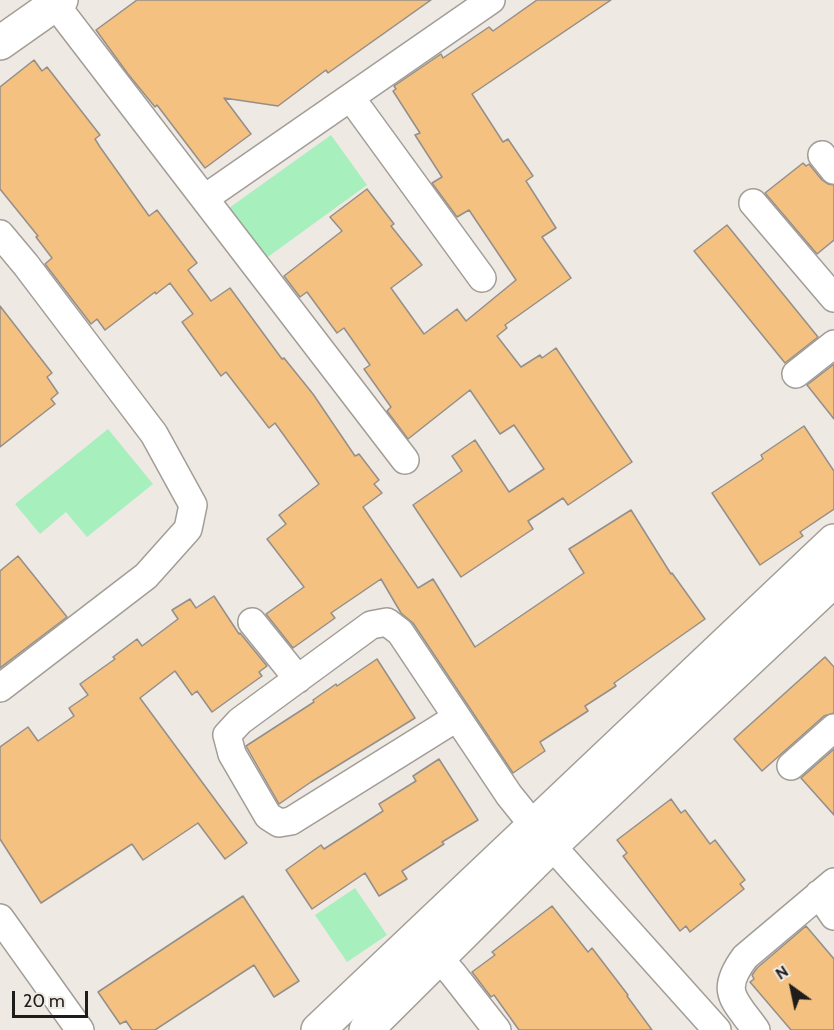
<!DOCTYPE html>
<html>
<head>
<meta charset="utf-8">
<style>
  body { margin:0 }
  #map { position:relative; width:834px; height:1030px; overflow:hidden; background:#eee9e3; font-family:Cabin,sans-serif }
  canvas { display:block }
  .north { position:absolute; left:762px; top:958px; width:60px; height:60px; -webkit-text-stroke:4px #eee9e3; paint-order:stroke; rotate:327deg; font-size:16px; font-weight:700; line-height:24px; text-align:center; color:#1f1d1b }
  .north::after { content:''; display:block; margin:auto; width:21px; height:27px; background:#1f1d1b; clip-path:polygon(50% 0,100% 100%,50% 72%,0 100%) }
  .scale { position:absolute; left:12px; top:991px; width:76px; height:27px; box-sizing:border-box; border:3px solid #1f1d1b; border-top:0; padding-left:8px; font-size:18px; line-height:21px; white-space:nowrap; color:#1f1d1b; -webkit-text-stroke:4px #eee9e3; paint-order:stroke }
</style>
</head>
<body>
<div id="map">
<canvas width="834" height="1030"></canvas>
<div class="north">N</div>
<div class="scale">20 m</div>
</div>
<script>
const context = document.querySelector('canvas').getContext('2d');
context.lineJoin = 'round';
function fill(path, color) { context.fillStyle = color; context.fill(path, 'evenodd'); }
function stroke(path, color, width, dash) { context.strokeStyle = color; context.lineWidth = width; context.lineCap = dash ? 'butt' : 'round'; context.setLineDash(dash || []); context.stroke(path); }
fill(new Path2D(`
  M331,135L367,185L265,259L229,208Z
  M108,429L153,484L87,537L66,512L40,534L15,504Z
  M355,888L387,935L347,962L315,915Z`), '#a8efbe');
const building = new Path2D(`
  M137,0H431L328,73L326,70L278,106L224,98L251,134L205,168L157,105L155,107L128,74L96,30Z
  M537,0H611L472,94L503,142L508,139L533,176L526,181L556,228L542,237L571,278L505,325L507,328L497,336L521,367L540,355L542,358L556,348L632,462L568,505L563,498L528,521L533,529L461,577L413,505L462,471L452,456L475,440L509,492L544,469L514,425L500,434L470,390L408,439L387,411L391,407L364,369L370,365L344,328L337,333L307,292L300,297L284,276L342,231L330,217L367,189L394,224L391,226L422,265L391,288L424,334L457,309L466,321L516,280L469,210L457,217L432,183L442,177L415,135L420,133L393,91L396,89L394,86L441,54L443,58L489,27L493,31Z
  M34,60L42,71L47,67L100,135L95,139L100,147L149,216L157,210L197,263L188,270L211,301L230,288L282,359L284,358L313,394L355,456L359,454L379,480L374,484L382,493L363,507L418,588L433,579L475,647L584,573L569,549L631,510L671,574L672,573L705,619L614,683L616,686L585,706L588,711L540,742L545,751L513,773L413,623L401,613L381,579L331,613L335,618L293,648L266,614L304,587L267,539L286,524L279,515L319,484L275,423L269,428L226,372L221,376L182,322L193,314L170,283L156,294L155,292L105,330L97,319L91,324L45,264L52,258L36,237L38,236L0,189V87Z
  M803,163L806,166L809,164L822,180L828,184L834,185V240L817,254L765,193Z
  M727,225L818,337L785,363L694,251Z
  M0,306L52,373L47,377L58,393L51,399L55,404L0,447Z
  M834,364V419L807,385Z
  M804,426L834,471V509L800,532L803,536L760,565L712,493L763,459L761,455Z
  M18,556L67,617L0,668V571Z
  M214,596L239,634L240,633L267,666L259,672L262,676L212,712L197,691L192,695L175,671L140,698L247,843L225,859L198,823L143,860L132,844L41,903L0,839V747L28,727L38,741L74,716L69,708L88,695L80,684L115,659L113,657L137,639L142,646L178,619L172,610L190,599L196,608Z
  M825,657L834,667V713L824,716L762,771L734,739Z
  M377,659L415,718L311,782L279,804L246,746L314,702L313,700L336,684L337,686Z
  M834,749V815L801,778Z
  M439,759L478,820L442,842L444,844L402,871L407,879L379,896L365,873L312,909L286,870L321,845L324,849L383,811L379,804L416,781L413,776Z
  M671,799L681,813L685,810L710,844L715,840L745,880L740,884L744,889L690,932L686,926L680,931L623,856L627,853L617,840Z
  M243,896L299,981L274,997L254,965L155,1030H132L126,1021L120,1024L98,992Z
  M552,906L588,952L592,948L628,995L627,996L652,1030H519L494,995L491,997L472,972L495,955L492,952Z
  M806,926L834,959V1030H791L750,982L754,979L752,975L757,968Z`);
fill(building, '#f4c181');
stroke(building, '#948f89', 1.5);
const street = new Path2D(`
  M55,4L405,460
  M351,98L482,278
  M822,155L834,170
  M205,198L491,0
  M753,203L834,298
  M0,234L26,265L154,434L193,505L188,529L146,576L0,688
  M796,374L834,344
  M252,622L298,679
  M456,718L291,821L279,823L268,816L232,754L227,735L240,721L371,625L387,622L400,632L509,795L534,826L717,1030
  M791,766L834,728
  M819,894L834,916
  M0,918L80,1030
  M426,943L453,974L497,1030
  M756,1030C734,999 719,992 745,957L834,882`);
const secondary = new Path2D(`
  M0,43L61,0
  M318,1030L834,541
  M366,1030L552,845L834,580`);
stroke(street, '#a29d97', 30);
stroke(secondary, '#a29d97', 36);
stroke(street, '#fff', 27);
stroke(secondary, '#fff', 33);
</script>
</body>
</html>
